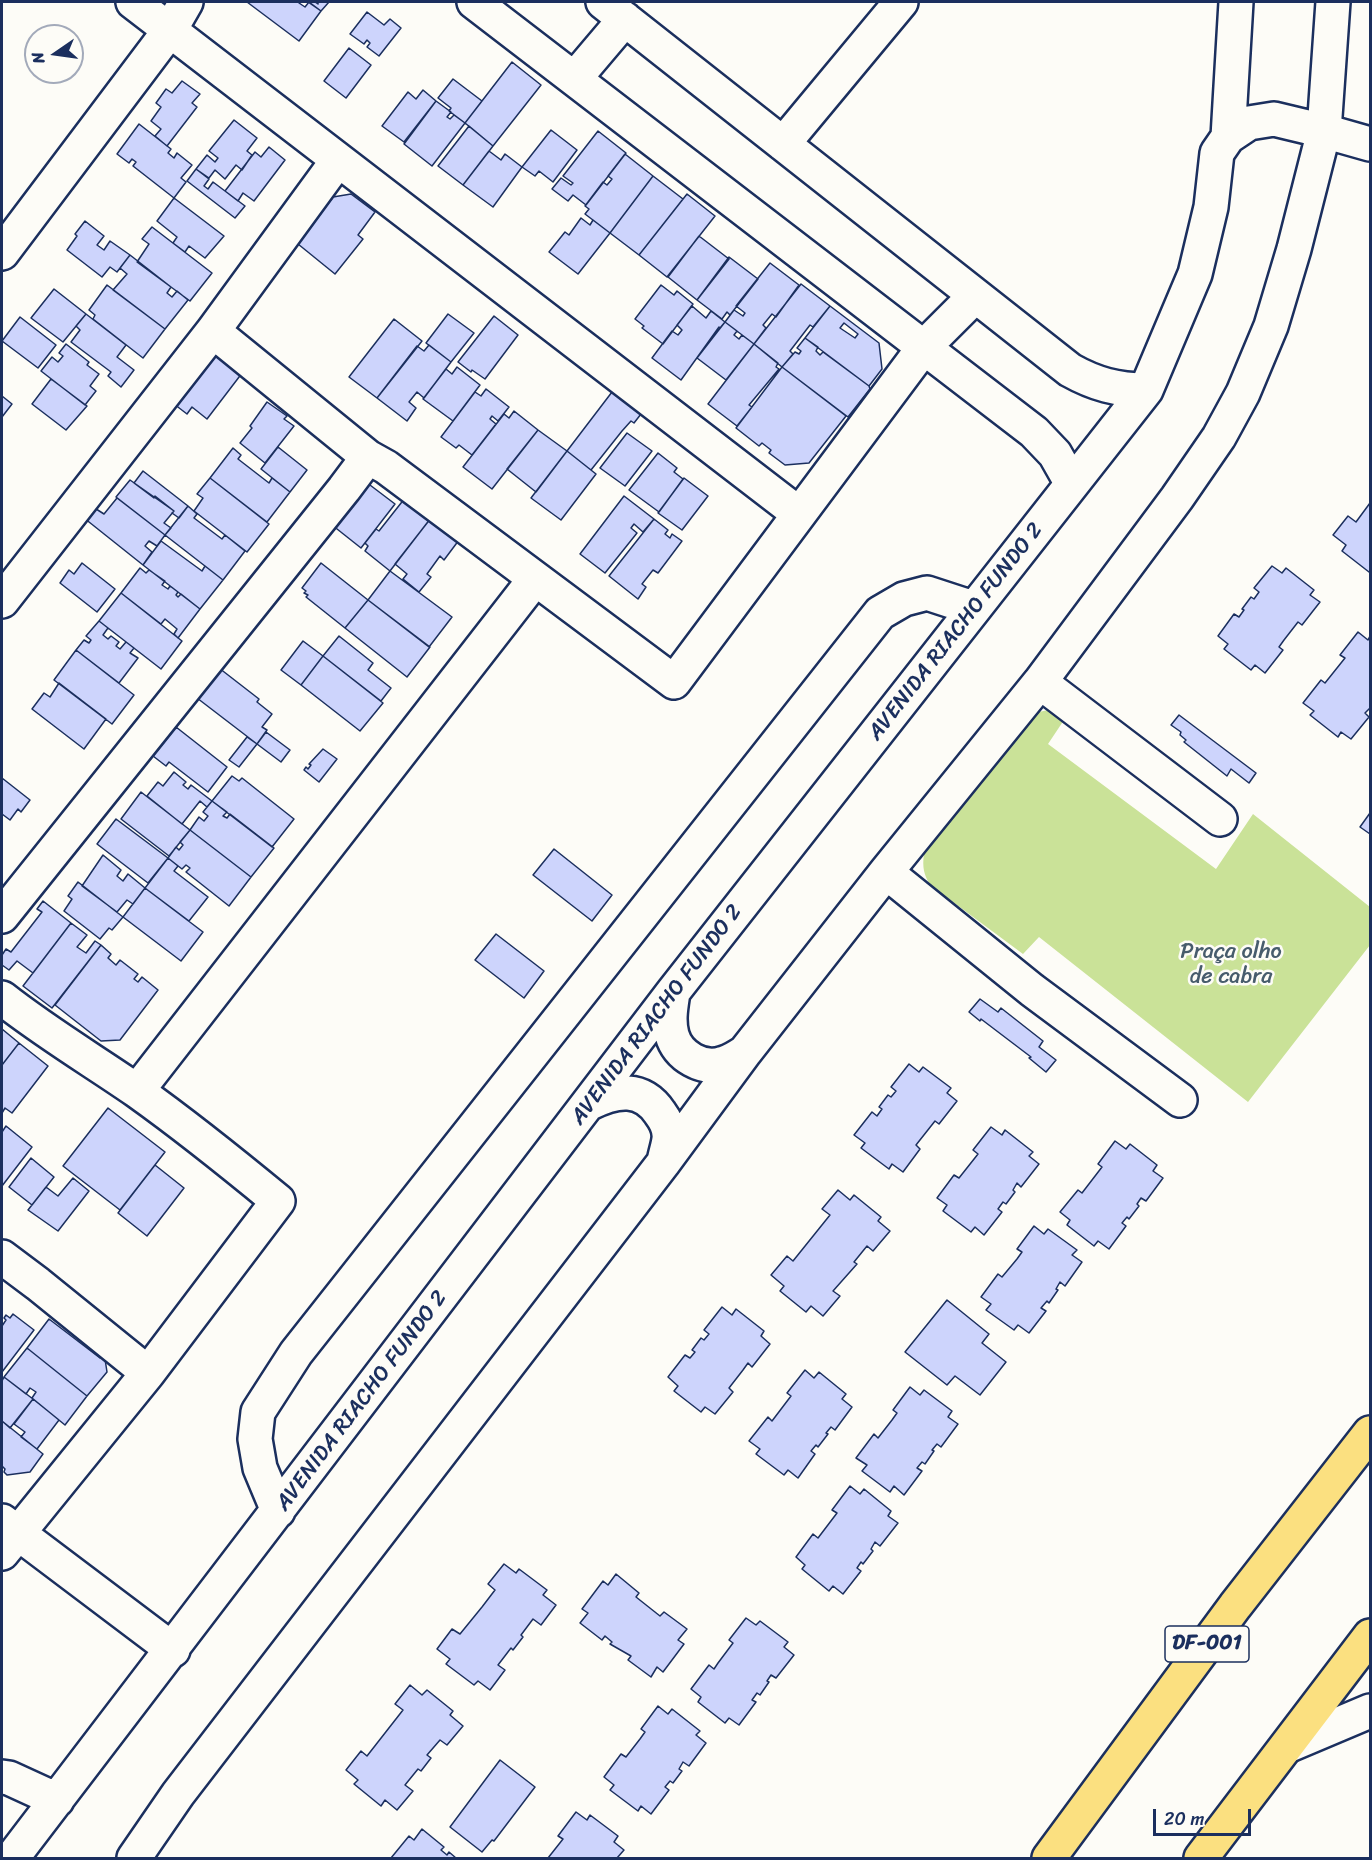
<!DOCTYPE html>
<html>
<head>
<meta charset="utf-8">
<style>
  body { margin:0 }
  #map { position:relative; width:1372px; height:1860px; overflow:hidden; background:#fdfcf7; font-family:Sriracha,sans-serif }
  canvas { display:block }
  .frame { position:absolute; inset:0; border:3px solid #1b2f5e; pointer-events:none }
  .north { position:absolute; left:24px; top:24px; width:60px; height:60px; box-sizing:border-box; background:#fdfcf7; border:2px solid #a3aaba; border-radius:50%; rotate:257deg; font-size:16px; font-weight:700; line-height:24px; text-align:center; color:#1b2f5e }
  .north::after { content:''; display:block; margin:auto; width:21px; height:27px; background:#1b2f5e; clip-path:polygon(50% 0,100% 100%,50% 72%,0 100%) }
  .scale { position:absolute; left:1153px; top:1809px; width:98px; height:27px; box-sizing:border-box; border:3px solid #1b2f5e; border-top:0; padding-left:8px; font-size:18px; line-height:21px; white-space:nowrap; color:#1b2f5e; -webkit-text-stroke:4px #fdfcf7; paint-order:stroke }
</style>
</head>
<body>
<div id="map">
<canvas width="1372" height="1860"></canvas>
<div class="frame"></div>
<div class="north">N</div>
<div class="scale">20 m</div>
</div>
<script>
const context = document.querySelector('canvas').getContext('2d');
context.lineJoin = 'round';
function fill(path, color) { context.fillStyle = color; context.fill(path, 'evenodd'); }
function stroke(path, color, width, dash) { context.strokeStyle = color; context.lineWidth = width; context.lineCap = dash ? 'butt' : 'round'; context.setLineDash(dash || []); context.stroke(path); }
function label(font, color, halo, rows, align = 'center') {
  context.font = font + ' Sriracha,sans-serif'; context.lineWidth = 5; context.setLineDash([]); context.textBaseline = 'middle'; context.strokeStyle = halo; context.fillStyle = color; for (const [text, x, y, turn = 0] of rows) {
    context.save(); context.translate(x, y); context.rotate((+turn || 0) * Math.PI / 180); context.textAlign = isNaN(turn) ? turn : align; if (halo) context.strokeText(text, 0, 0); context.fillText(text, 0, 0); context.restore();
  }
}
fill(new Path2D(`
  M1048,710L1058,712L1066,717L1048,744L1216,869L1253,814L1370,907V945L1248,1102L1039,937L1023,954L930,885C924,875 922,867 924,854L1031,716L1039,712Z`), '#cae298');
const building = new Path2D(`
  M247,2H301L299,3L305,7L309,2L321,11L299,41Z
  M308,2H315L318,4V2H329L321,11Z
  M367,12L384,25L390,19L401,28L379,56L367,47L370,43L367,40L364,44L350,34Z
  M349,48L371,65L346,98L324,81Z
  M512,62L541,85L493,146L465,123Z
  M453,79L482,101L465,123L449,111L451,108L438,98Z
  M182,81L200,94L192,103L197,107L167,146L155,136L161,129L151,121L161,107L156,103L166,89L172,93Z
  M423,90L436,101L404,142L382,126L408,92L416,99Z
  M436,101L451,112L447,117L450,119L454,115L465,123L432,166L404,144Z
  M234,120L257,138L247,151L252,155L242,170L236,165L225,179L215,170L209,178L196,169L207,155L215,162L218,158L209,151Z
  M139,124L171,149L168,153L174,158L177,153L192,165L181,178L186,182L174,198L133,166L136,162L132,159L129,163L117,154Z
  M469,126L493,146L463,185L438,166Z
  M551,130L577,150L553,182L539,171L535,176L522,167Z
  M598,131L626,153L586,205L573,195L568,201L552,189L561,178L571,185L573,183L563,176Z
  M269,147L285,160L254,201L243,193L238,201L225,191L255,152L261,157Z
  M489,151L501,160L505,154L522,167L493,207L463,185Z
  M625,154L653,176L610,233L585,214L589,209L585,206L603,182L607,185L612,179L608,176Z
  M196,169L209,179L204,186L208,189L213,182L245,206L235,218L187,181Z
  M653,176L683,199L639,255L610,233Z
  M351,194L375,212L358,235L363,239L335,274L298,244L333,197Z
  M687,194L715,216L667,277L639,255Z
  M174,198L224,236L205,258L189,246L185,252L173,243L177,237L157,221Z
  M581,218L590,225L593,220L610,233L578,274L549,252L565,232L569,235Z
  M85,221L104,236L97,245L104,250L110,241L130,255L117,272L110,267L102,277L67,250L77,236L75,234Z
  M152,227L212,273L190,301L137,262L149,244L142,239Z
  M699,236L729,259L697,300L668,277Z
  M130,255L171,287L167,293L172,297L177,291L188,300L165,329L113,290L127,274L120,268Z
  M729,257L758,279L730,315L727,312L722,319L697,300Z
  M770,263L799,285L776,317L772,314L763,325L766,328L754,344L725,322L734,310L743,316L745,313L736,306Z
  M801,284L830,306L813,327L810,325L790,351L793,354L782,367L754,344Z
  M107,285L165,329L143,358L93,319L95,315L89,310Z
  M661,285L674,295L677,291L693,304L663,344L642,328L644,326L635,319Z
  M54,289L86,314L63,342L31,318Z
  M692,306L706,318L711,311L725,322L720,328L719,327L681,380L652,358L672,331L678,335L682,330L677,325Z
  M830,306L879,343L882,369L869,386L805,338ZM844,323L858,334L855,338L840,328Z
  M86,314L126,345L117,357L134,370L121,387L108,376L111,372L71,342L80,330L76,326Z
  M448,314L474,333L451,362L426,343Z
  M494,316L518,335L485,379L472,370L471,372L458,362Z
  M20,317L56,345L38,368L2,341Z
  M394,319L422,341L377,398L349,377Z
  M725,322L737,331L734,335L739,339L742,335L754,344L726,380L697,358Z
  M805,338L818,347L816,351L820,355L823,352L869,386L870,389L848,417L782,367L795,352L799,354L801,351L797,348Z
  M66,344L89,362L87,365L99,374L90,386L96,391L85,405L41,371L52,357L58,362L63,356L59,353Z
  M754,344L778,363L776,367L779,369L749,405L752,407L737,426L708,404Z
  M429,345L451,362L424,398L417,392L409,402L416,408L407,421L377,398L417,346L424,351Z
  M233,352L249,364L207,419L192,407L187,414L174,404L211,355Z
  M457,367L480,385L453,421L423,399L446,369L452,374Z
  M782,367L846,416L809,463L785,465L769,453L771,450L762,443L759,446L736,428Z
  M51,379L87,406L66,430L32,404Z
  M486,389L509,407L498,421L492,416L490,419L496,424L472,455L459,445L456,448L441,437L475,392L481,396Z
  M612,392L641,414L634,423L631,421L622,431L591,470L567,451Z
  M2,396L12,404L2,417Z
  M267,402L287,416L284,419L294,426L265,463L240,443L252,428L250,426Z
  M514,411L538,430L492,489L463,467L504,414L509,418Z
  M538,430L567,451L536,492L507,469Z
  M627,433L652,451L625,486L600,468Z
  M278,447L307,470L290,492L261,469Z
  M233,448L241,455L238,459L269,483L272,478L290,492L267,522L210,478Z
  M567,451L596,474L561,520L531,498Z
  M658,453L677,468L674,472L683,479L659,512L629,490Z
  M143,471L188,506L179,518L172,513L174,511L155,496L154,498L134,483Z
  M210,478L269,524L247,552L194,511L203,498L197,494Z
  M684,478L708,496L682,530L658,513Z
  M130,480L174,511L164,523L171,528L165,535L116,497Z
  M366,482L395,504L361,548L332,525Z
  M624,496L654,519L643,532L634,524L631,528L637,533L605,573L580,554Z
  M117,498L165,535L157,546L149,541L145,546L152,552L143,565L84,518L93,507L104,514Z
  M405,498L437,510L390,571L365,551L368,546L365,543L376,529L379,531Z
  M1370,503V571L1369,572L1342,551L1346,545L1333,535L1348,516L1356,522Z
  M188,506L197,514L194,518L222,539L225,535L245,551L223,580L165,535Z
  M431,518L465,532L444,560L440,556L427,574L431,577L419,592L403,579L407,574L395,564Z
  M654,519L668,530L665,534L670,538L672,534L682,541L658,573L653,570L642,584L646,587L638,599L609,576Z
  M161,541L202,571L205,566L223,580L200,609L143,565Z
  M82,563L115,589L97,612L60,583L69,570L74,574Z
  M321,563L368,600L345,628L306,597L308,595L304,593L306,591L302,588Z
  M1272,566L1282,573L1286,568L1314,590L1310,595L1320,602L1302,625L1298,622L1284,640L1279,647L1283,650L1265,673L1255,665L1251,670L1224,649L1228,644L1218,636L1234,614L1239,617L1244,610L1242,609L1251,597L1254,599L1259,592L1254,588Z
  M140,568L146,573L149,570L165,581L162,585L168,589L170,586L178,592L176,595L178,597L181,594L200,609L178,638L174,634L177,629L165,619L161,624L121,593Z
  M390,571L452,617L429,647L368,600Z
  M121,593L182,641L161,669L99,621Z
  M368,600L430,647L407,677L345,628Z
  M99,621L108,628L103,635L108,639L111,636L119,642L116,646L120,649L126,642L134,648L130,653L138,658L119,683L76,650L84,640L89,643L91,640L86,636Z
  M1358,632L1368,640L1370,636V708L1365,713L1369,717L1351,739L1341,732L1338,737L1310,715L1314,711L1303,703L1321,680L1325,683L1345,658L1340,655Z
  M339,636L373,663L368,670L391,688L381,701L323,656Z
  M303,641L323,656L301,685L281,670Z
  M76,650L134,695L112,724L54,680Z
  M323,656L383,703L360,731L301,685Z
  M219,668L259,699L257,702L272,714L262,727L267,730L257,744L197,698Z
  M59,683L106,719L84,749L32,709L44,693L50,697Z
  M1179,715L1256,773L1249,783L1231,769L1227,776L1184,742L1186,740L1180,735L1181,732L1171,725Z
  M176,727L227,767L208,792L169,762L166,766L153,756Z
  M266,732L290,750L281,762L257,744Z
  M247,737L257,744L239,767L229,760Z
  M323,749L337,759L319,782L304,770L306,767L308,769L311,765L309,764Z
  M174,772L186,782L183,785L188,789L191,785L212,801L207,807L200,801L182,824L147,796L158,782L163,786Z
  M232,776L239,781L242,778L294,819L272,847L212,801Z
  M2,778L30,800L21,812L18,809L10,820L2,814Z
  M141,792L190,830L169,856L121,819Z
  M212,801L227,812L223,816L227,818L230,814L274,848L251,877L190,830L199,817L204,821L208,816L203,812Z
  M1370,813V834L1360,827Z
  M116,819L168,858L148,883L97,844Z
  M190,830L251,877L229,906L186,872L190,868L186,865L182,869L168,858L176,847L179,850L183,845L180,842Z
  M554,849L612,895L592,921L533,875Z
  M103,855L121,870L117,876L123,881L128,874L145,888L133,904L127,900L117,912L82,886Z
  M168,858L178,866L174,871L208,897L189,921L145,888Z
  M78,882L123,917L112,930L109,928L100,939L64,911L72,899L68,896Z
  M145,888L203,932L181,961L123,917Z
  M43,901L71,923L33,973L17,961L9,970L2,965V955L6,949L11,952L42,912L37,909Z
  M71,923L87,935L77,947L86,953L95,941L101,945L52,1008L23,986Z
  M496,934L544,971L524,998L475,960Z
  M101,945L111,954L108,958L116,965L120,960L138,974L134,979L138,982L142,977L158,990L120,1040L101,1041L55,1005Z
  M980,999L998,1012L1001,1008L1043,1041L1039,1047L1056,1060L1046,1072L1029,1058L1031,1057L981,1019L980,1021L969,1012Z
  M2,1029L19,1043L2,1065Z
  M19,1043L48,1066L12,1113L5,1108L2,1113V1065Z
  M909,1064L919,1072L923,1067L951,1088L947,1093L957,1101L939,1124L935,1121L916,1145L920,1149L903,1172L892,1164L889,1169L861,1148L865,1143L854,1135L872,1112L877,1116L882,1109L879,1107L888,1095L891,1097L896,1091L891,1087Z
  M108,1108L165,1152L120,1210L63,1166Z
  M6,1126L32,1147L2,1186V1132Z
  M991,1127L1002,1135L1005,1130L1033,1152L1029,1156L1039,1164L1021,1187L1017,1183L1013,1190L1015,1192L1006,1204L1003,1202L998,1209L1002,1212L984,1235L975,1227L971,1232L943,1211L947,1205L937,1198L954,1175L959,1178L978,1154L973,1150Z
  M1115,1141L1126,1149L1130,1144L1157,1165L1153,1171L1163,1178L1146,1201L1141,1198L1137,1204L1139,1206L1129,1219L1127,1217L1122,1223L1126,1226L1109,1249L1098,1241L1094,1246L1067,1225L1070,1220L1060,1212L1078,1190L1082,1193L1102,1167L1098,1164Z
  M31,1158L54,1177L32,1205L9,1187Z
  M155,1165L184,1188L147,1236L118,1213Z
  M73,1178L89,1191L58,1231L28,1210L46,1187L58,1196Z
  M838,1190L850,1200L854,1195L881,1217L878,1221L890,1231L873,1251L867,1246L854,1262L857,1264L833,1291L840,1296L823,1316L811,1306L806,1312L780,1291L784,1286L771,1275L787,1256L793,1261L830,1215L822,1209Z
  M1034,1226L1044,1234L1048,1229L1077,1250L1072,1255L1082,1262L1065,1286L1060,1282L1056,1289L1058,1290L1049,1303L1047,1301L1041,1308L1046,1311L1029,1333L1018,1325L1014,1330L986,1310L991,1304L981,1297L998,1274L1002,1277L1017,1259L1022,1252L1017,1249Z
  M947,1300L989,1334L982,1343L1006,1362L980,1395L955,1376L947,1385L905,1352Z
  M722,1307L732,1315L736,1309L764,1331L761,1336L770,1344L752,1367L748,1363L743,1370L729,1388L733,1392L715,1414L705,1407L701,1412L674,1391L678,1386L668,1377L685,1355L690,1358L695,1352L692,1350L701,1338L704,1340L709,1334L704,1330Z
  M13,1314L34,1330L2,1372V1326L6,1320L4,1318L6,1315L10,1318Z
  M49,1319L100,1358L101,1356L105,1359L107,1372L87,1396L27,1348Z
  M27,1348L87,1396L65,1425L32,1398L36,1392L30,1388L26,1394L4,1377Z
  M805,1370L814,1378L819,1372L846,1394L842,1399L852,1407L835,1430L831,1427L826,1433L828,1434L818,1447L816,1445L811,1451L815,1454L798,1478L788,1470L784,1475L756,1454L760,1449L749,1441L768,1417L772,1421L791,1396L787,1393Z
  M4,1377L33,1399L10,1428L2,1421V1381Z
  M910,1387L920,1395L924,1390L952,1411L948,1417L958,1424L941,1447L937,1444L932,1450L934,1451L925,1464L922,1462L917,1468L922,1471L904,1495L894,1486L890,1492L862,1471L867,1465L856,1458L874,1434L878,1438L892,1420L897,1413L893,1410Z
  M33,1399L59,1420L37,1449L21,1437L25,1432L14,1424Z
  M2,1421L43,1454L30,1472L7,1475L4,1472L5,1469L2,1466Z
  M850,1486L860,1494L864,1489L891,1511L888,1516L898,1523L880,1546L875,1542L871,1549L873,1551L863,1564L861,1562L857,1568L861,1571L843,1594L833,1586L829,1591L802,1569L805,1565L796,1557L813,1534L818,1538L837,1513L832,1510Z
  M504,1564L516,1573L519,1569L547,1590L543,1595L556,1605L541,1625L533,1619L521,1635L523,1637L513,1650L511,1648L498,1665L505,1670L490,1690L478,1681L474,1685L446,1664L450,1659L437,1649L452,1629L460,1634L482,1607L495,1590L488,1584Z
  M616,1574L639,1593L636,1597L660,1616L664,1612L687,1629L678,1640L684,1644L663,1672L657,1667L651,1677L628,1660L631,1656L610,1644L612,1642L605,1636L602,1640L580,1623L588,1613L582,1609L603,1581L608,1585Z
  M746,1618L756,1625L760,1621L788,1642L784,1647L794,1655L776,1678L771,1675L767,1681L769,1682L760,1695L757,1693L752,1700L756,1702L739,1725L729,1718L725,1723L698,1702L701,1697L691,1689L709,1665L714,1669L718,1663L733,1643L729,1640Z
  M410,1685L422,1695L427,1690L453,1711L450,1715L463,1726L447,1745L440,1740L427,1755L431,1758L421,1771L418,1769L405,1785L413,1791L397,1810L385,1800L381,1806L354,1784L358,1780L346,1770L361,1751L367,1756L403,1710L395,1704Z
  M658,1706L668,1714L672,1709L700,1731L696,1735L706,1743L689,1766L683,1762L679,1769L682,1771L673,1783L670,1781L665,1787L669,1790L651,1814L641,1806L638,1811L610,1790L614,1785L604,1777L621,1754L626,1757L640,1739L645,1732L641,1729Z
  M500,1760L535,1787L494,1841L492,1840L482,1852L450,1827Z
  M576,1812L587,1820L590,1815L618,1836L614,1842L624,1850L617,1858H548L563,1839L558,1836Z
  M422,1829L444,1847L441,1850L447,1855L449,1852L456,1858H391L409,1836L414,1840Z`);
fill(building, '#cdd4fc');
stroke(building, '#1b2f5e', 1.5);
const minor = new Path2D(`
  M133,2L799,514
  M474,2L1034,432L1055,454L1072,484
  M603,2L1070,370C1095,384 1117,390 1146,390
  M575,78L625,19
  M1228,137L1236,2
  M783,144L901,2
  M2,253L170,30L186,2
  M213,331L368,457L386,467L674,682L924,347L975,296
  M2,601L213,331L338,160
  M1040,682L1220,819
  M886,872L1032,990L1180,1100
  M2,916L344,489L368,457
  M673,992C671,1006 668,1020 672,1035C678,1056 703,1071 724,1063C731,1061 739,1056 745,1052
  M2,998C45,1032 92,1060 137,1091C186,1126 232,1163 278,1201L148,1373L2,1553
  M137,1091L535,579
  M590,1103C616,1090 642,1086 660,1113C666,1121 670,1130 669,1139C668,1147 665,1155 664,1162
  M2,1257L38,1284L148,1373
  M278,1511L260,1468L255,1439L258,1412L296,1353L880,613L904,599L927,593L973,608
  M2,1521L173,1650
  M1287,1746L1370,1711
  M2,1777L9,1778L57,1800
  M12,1858L673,992L1146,390L1195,274L1211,207L1217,153L1228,137L1249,123L1274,119L1324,131L1370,144
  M134,1858L178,1794L664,1162L745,1052L886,872L1040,682L1177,498L1219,437L1243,393L1271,326L1294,249L1324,131L1333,2`);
const highway = new Path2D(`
  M1049,1858L1235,1606L1370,1433
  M1201,1858L1370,1636`);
stroke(minor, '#1b2f5e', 38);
stroke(highway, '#1b2f5e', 38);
stroke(minor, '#fdfcf7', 33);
stroke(highway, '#fbe080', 33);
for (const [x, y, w] of [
  [1207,1644,84]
]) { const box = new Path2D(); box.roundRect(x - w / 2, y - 18, w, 36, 4.5); context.fillStyle = '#fdfcf7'; context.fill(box); stroke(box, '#1b2f5e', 1.5); }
label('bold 21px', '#1b2f5e', null, [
  ["DF-001",1207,1644]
]);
label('22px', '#1b2f5e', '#fdfcf7', [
  ["AVENIDA RIACHO FUNDO 2",956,632,-52],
  ["AVENIDA RIACHO FUNDO 2",657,1015,-53],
  ["AVENIDA RIACHO FUNDO 2",362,1401,-53]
]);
label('22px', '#475c6c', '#fdfcf7', [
  ["Praça olho",1231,952],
  ["de cabra",1231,977]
]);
</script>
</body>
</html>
